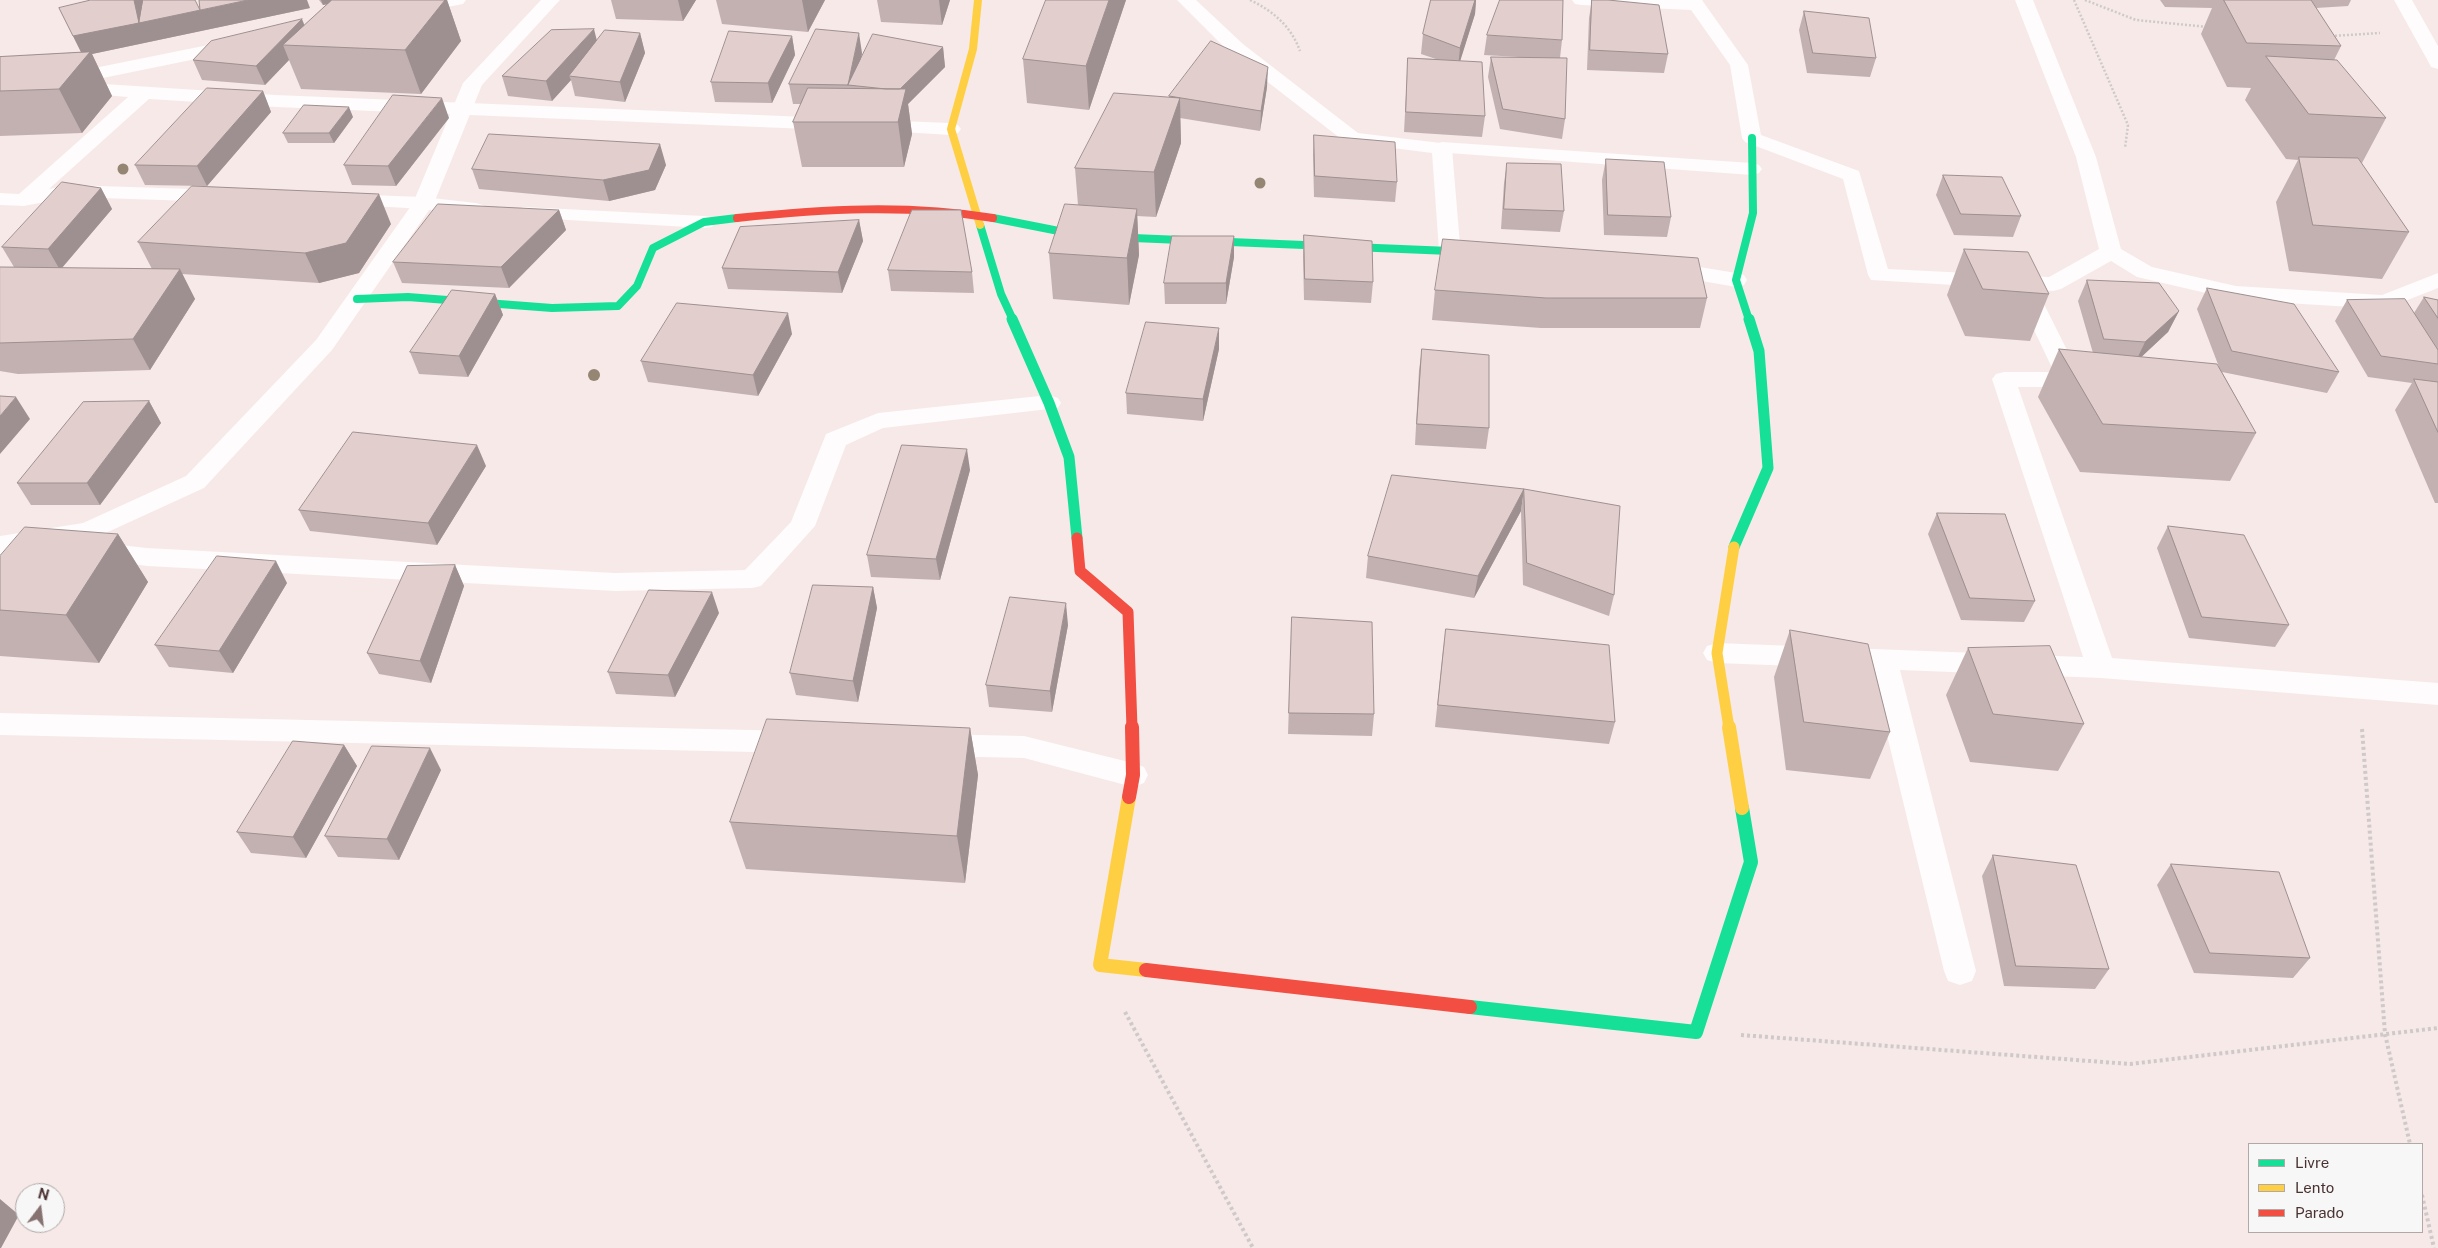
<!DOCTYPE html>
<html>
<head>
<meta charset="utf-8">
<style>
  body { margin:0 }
  #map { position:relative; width:2438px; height:1248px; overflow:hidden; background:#f6e9e8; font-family:"Public Sans",sans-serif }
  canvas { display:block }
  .legend { position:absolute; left:2248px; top:1143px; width:175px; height:90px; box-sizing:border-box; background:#f7f7f7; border:1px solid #b1a8a8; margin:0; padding:6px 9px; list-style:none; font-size:15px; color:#493231 }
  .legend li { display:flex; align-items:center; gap:10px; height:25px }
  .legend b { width:25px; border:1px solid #b1a8a8 }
  .north { position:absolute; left:15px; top:1183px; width:50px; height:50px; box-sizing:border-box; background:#f7f7f7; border:1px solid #b1a8a8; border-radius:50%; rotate:15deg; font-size:14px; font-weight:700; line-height:20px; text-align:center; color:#493231 }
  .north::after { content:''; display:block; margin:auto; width:18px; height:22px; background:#867271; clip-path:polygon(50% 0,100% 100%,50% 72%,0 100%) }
</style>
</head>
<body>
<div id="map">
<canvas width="2438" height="1248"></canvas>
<ul class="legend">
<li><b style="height:6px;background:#16e098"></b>Livre</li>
<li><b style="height:6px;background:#ffcf43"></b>Lento</li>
<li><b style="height:6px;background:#f24e42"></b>Parado</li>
</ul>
<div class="north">N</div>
</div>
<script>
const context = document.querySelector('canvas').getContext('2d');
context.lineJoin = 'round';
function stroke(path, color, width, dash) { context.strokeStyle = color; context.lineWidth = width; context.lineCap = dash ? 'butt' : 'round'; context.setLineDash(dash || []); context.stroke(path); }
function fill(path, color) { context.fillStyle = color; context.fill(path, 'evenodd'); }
stroke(new Path2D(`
  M1250,0C1273,11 1291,26 1300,51
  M2074,0L2128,125L2125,148
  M2085,0L2136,20L2208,27
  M2331,36L2380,33`), '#cfcac9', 2.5, [2, 2]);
stroke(new Path2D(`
  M2362,729L2385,1034L2410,1144
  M1125,1012L1253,1248
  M1741,1035L2130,1064L2438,1028
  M2422,1195L2434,1248`), '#cfcac9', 4, [3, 3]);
fill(new Path2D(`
  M73,82L276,95L831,118L838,120L841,124L838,128L831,130L276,107L149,99L49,189L70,185L222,190L229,192L232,196L229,200L222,202L70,197L24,206L0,205V193L19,194L128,97L66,92L63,88L66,84Z
  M874,120L951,123L958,125L961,129L958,133L951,135L867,130L864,126L867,122Z
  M1442,142L1752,163L1759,165L1762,169L1759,173L1752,175L1435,152L1432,148L1435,144Z
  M345,194L423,197L476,203L483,205L487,209L483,213L476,215L423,209L338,204L335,200L338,196Z
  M524,207L704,216L712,217L715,222L712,227L704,228L517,217L513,213L517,209Z
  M2023,277L2031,279L2034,284L2082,380L2078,385L2070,387H2018L2112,658L2438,683V705L2101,678L1900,670L1976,971L1972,981L1960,985L1948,981L1944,971L1871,669L1717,663L1707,660L1703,653L1707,646L1717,643L2083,657L1992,379L1996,374L2004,372H2054L2012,284L2015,279Z
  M1049,395L1058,398L1061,403L1058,408L883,428L846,445L815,526L761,586L752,588L615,591L147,566L85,557L81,551L85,545L94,542L147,548L615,573L745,570L791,522L826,434L878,413Z
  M0,713L796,731L806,734L811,742L806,750L796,753L0,735Z
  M936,734L1024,736L1133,763L1144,767L1148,775L1144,783L1133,787L1024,758L936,756L926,753L921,745L926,737Z`), '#fefcfc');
fill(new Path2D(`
  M430,0H466L463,4L412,14L406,13L403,9L406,5Z
  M541,0H560L482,85L434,203L332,350L204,488L97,537L0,554V536L83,523L186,476L316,340L413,203L463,83Z
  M1177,0H1196L1243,44L1358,133L1449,144L1452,148L1460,245L1482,248L1485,253L1482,258C1469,261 1455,259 1442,256L1439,251L1432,153L1345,142L1229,52Z
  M1572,0H1702L1748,65L1761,135L1859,171L1888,269L2049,277L2099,249L2076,157L2015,0H2033L2096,157L2121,249L2152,267L2236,286L2382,295L2438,273V288L2385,309L2236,300L2137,277L2111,261L2061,289L2053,291L1871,280L1868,275L1843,179L1745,142L1742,138L1730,65L1691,10L1581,5L1575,4Z
  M2394,0H2412L2438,46V69L2431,67L2429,63Z
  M238,39L245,41L247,45L245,49L0,99V87Z
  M1664,261L1736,273L1744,275L1747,280L1744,285L1736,287L1656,273L1653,268L1656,263Z`), '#fefcfc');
stroke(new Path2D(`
  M993,218L1084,236L1450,251
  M980,225L1001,294L1013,320
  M357,299L408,297L552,308L618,306L637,286L653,248L704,222L737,218
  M1749,320L1736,280L1753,213L1752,138`), '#16e098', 8);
stroke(new Path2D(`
  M1012,319L1049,403L1069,457L1077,538
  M1734,547L1768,468L1759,351L1749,319`), '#16e098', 11);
stroke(new Path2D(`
  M1470,1007L1696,1032L1751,862L1742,808`), '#16e098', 14);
stroke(new Path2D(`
  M978,0L973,49L951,129L980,225`), '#ffcf43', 8);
stroke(new Path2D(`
  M1729,728L1717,653L1734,547`), '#ffcf43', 11);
stroke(new Path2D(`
  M1729,727L1742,808
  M1129,797L1100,965L1146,970`), '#ffcf43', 14);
stroke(new Path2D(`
  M737,218C823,209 907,204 993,218`), '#f24e42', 8);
stroke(new Path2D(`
  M1077,538L1080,571L1128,612L1132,728`), '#f24e42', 11);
stroke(new Path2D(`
  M1129,797L1133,775L1132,727
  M1146,970L1470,1007`), '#f24e42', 14);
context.fillStyle = '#958673';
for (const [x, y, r] of [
  [123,169,5.5],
  [1260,183,5.5],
  [594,375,6]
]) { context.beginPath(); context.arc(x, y, r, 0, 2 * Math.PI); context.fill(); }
fill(new Path2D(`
  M319,0H447L461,41L421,94L301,89L289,60L265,85L202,80L193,60L305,25L327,4L323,5Z
  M611,0H696L683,21L616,19Z
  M716,0H825L808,32L722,24Z
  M877,0H950L942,25L881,22Z
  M1126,0L1089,110L1027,103L1023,59Z
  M1431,0H1476L1475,14L1460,60L1485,116L1482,137L1404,132L1408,58L1436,59L1421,54L1423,34Z
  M1592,0L1668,54L1664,73L1587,70L1589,18Z
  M2160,0H2351L2348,6L2316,8L2341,46L2334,60L2386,118L2362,163H2361L2409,232L2382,279L2289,271L2276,202L2298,160L2286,159L2245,100L2251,88L2227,87L2201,34L2212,8L2165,7Z
  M59,8L200,10L310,8L92,54L112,96L82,133L0,136V57L81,52Z
  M1804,11L1876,58L1870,77L1807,73L1799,30Z
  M640,33L645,53L625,102L575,96L571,80L552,101L508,96L502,76L597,41Z
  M1487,35L1562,40L1560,58L1565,119L1562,139L1500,129L1488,77L1491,57L1536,58L1484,55Z
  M792,36L795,55L772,103L715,102L711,82Z
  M943,47L945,67L908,104L912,134L904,167H802L793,122L801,104H793L789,84L862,53L861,59Z
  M1267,87L1260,131L1180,118L1181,143L1156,217L1137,216L1139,255L1129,305L1053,299L1049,253L1078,205L1075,168L1169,97V96Z
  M263,91L271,112L207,186L145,185L135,165Z
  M353,117L334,143H288L283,133Z
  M449,118L396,186L352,185L344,165Z
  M1314,135L1397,182L1395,202L1314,197L1313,155Z
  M1606,159L1671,217L1667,237L1604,235L1602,180Z
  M1507,163L1564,211L1560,232L1501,229L1504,183Z
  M666,165L655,190L609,201L479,189L472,169Z
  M1943,175L2021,216L2013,237L1954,235L1936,195Z
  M101,188L112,209L62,268L152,269L138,242L391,224L359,273L319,283L182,274L195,299L150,370L18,374L0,371V267H14L2,247Z
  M559,210L566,230L509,288L402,283L393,262Z
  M859,220L863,241L842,293L728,289L722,268Z
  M1304,235L1373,282L1371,303L1304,300L1303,256Z
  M1234,236V257L1226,304H1165L1164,283Z
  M1964,249L2049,294L2030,341L1965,336L1947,295Z
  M888,270L972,272L974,293L891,291Z
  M2087,280L2179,311L2168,332L2141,357L2219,367L2197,309L2207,288L2339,372L2327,393L2222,372L2256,433L2230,481L2080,472L2038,397L2059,349L2093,353L2078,301Z
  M1435,290L1707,298L1700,328H1541L1432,320Z
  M495,294L503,315L468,377L419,374L410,352Z
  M2424,297L2438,300V503H2435L2395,410L2412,383L2368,377L2335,321L2347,300L2414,313Z
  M792,334L758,396L648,382L641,361Z
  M1219,349L1203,421L1127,414L1126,393Z
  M1422,349L1489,428L1486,449L1415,445L1419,370Z
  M149,401L161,423L100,505H31L17,483Z
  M486,466L437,545L310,531L299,510Z
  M970,470L940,580L871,577L867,555Z
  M1524,489L1614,595L1609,616L1523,585L1521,511Z
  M1521,511L1474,598L1366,578L1368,556Z
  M1937,513L2035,601L2024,622L1961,620L1928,534Z
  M2168,526L2289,625L2275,647L2189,638L2157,548Z
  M118,534L148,582L99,663L0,656V556Z
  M455,565L464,586L431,683L379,674L367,653Z
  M287,583L233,673L169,667L155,645Z
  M873,587L877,608L858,702L796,695L790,673Z
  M719,613L675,697L616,694L608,672Z
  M1292,617L1374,714L1372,736L1288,734Z
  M1068,625L1052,712L989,707L986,685Z
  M1446,629L1615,722L1609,744L1435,727L1443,651Z
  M1790,630L1890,732L1870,779L1786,770L1774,677Z
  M1968,648L2084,724L2058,771L1970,762L1946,695Z
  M970,728L978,775L965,883L746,869L730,822Z
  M344,745L357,766L306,858L251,853L237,832Z
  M441,770L399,860L338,857L325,836Z
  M1993,855L2109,969L2095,989L2004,986L1982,876Z
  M2171,864L2310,958L2293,978L2194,973L2157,885Z`), '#c2b1b0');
fill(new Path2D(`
  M134,0H151L154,7L141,10L144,22L248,0H307L310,8L92,54L112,96L82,133L59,89L83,56L73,36Z
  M321,0H350L323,5Z
  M445,0H447L461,41L421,94L405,50Z
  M678,0H696L683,21Z
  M802,0H825L808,32Z
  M939,0H950L942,25Z
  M1109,0H1126L1089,110L1086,66Z
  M1475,0H1476L1475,14L1458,68L1460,48Z
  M302,19L310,39L283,45L289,60L265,85L256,66Z
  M594,29L599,49L569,76L571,80L552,101L546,81Z
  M640,33L645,53L625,102L620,82Z
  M859,33L862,53L856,86L848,85Z
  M792,36L795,55L772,103L768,83Z
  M943,47L945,67L908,104L912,134L904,167L898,122L899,90Z
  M1268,67L1267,87L1260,131L1261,111Z
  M263,91L271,112L207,186L197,166Z
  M442,98L449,118L396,186L388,166Z
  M1180,98L1181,143L1156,217L1154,172Z
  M349,107L353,117L334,143L329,133Z
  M660,144L666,165L655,190L609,201L603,180Z
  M101,188L112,209L60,270L48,249Z
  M379,194L391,224L359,273L319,283L305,253Z
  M1137,209L1139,255L1129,305L1127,258Z
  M559,210L566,230L509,288L501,267Z
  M859,220L863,241L842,293L838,272Z
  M1234,236V257L1226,304V283Z
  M180,269L195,299L150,370L133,339Z
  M495,294L503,315L468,377L459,356Z
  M2179,311L2168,332L2135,363L2145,342Z
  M788,313L792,334L758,396L753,375Z
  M1219,328V349L1203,421V399Z
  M16,397L30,419L0,454V416Z
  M149,401L161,423L100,505L87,483Z
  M477,445L486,466L437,545L428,523Z
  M967,449L970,470L940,580L936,559Z
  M1524,489L1521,511L1474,598L1478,576Z
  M118,534L148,582L99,663L66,615Z
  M276,561L287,583L233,673L219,651Z
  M455,565L464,586L431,683L420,661Z
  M873,587L877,608L858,702L853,681Z
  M712,592L719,613L675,697L668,675Z
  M1066,603L1068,625L1052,712L1050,691Z
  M970,728L978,775L965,883L957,836Z
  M344,745L357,766L306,858L293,837Z
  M430,748L441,770L399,860L387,839Z
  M0,1199L19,1215L1,1248H0Z`), '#9e9090');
const building = new Path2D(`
  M91,0H134L139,23L73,36L59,8Z
  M143,0H195L200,10L199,0H248L139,23Z
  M332,0H445L405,50L283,45Z
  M1046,0H1109L1086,66L1023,59Z
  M1431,0H1475L1460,48L1423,34Z
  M1500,0H1563L1562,40L1487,35Z
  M1592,0H1608L1659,5L1668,54L1590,50Z
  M2224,0H2311L2341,46L2247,43Z
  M1804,11L1869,18L1876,58L1813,53Z
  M302,19L256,66L193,60L211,41Z
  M594,29L546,81L502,76L551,30Z
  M816,29L859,33L848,85L789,84Z
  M605,30L640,33L620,82L569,76Z
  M729,31L792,36L768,83L711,82Z
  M873,34L943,47L900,89H886L848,85Z
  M1211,41L1268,67L1261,111L1169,96Z
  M90,52L59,89L0,91V57Z
  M2266,56L2337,60L2386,118L2309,114Z
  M1491,57L1567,58L1565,119L1503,109Z
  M1408,58L1482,62L1485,116L1406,112Z
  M207,88L263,91L197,166L135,165Z
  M808,88L906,89L898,122H793Z
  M1114,93L1180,98L1154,172L1075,168Z
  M393,95L442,98L388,166L344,165Z
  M304,105L349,107L329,133H283Z
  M489,134L660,144L649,170L603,180L472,169Z
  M1314,135L1395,142L1397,182L1315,176Z
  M2299,157L2358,158L2409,232L2313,225Z
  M1606,159L1664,162L1671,217L1608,215Z
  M1507,163L1561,164L1564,211L1504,209Z
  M1943,175L2002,177L2021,216L1961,214Z
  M62,182L101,188L48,249L2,247Z
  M192,186L379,194L346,243L305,253L138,242Z
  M438,204L559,210L501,267L393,262Z
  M1065,204L1137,209L1127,258L1049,253Z
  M912,210H961L972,272L888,270Z
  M859,220L838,272L722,268L740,227Z
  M1304,235L1372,241L1373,282L1305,279Z
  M1172,236H1234L1226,283H1164Z
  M1443,239L1698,258L1707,298H1546L1435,290Z
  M1964,249L2028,252L2049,294L1983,289Z
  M0,267L180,269L133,339L0,343Z
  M2087,280L2159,283L2179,311L2145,342L2104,339Z
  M2207,288L2294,304L2339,372L2232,351Z
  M452,290L495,294L459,356L410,352Z
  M2424,297L2438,300V318Z
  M2405,299L2438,350V364L2381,356L2347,300Z
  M677,303L788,313L753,375L641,361Z
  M1146,322L1219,328L1203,399L1126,393Z
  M1422,349L1489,355V428L1417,424Z
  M2059,349L2217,364L2256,433L2103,424Z
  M2414,379L2438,382V432Z
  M0,396L16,397L0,416Z
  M149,401L87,483H17L83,402Z
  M353,432L477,445L428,523L299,510Z
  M902,445L967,449L936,559L867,555Z
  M1392,475L1524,489L1478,576L1368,556Z
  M1524,489L1620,506L1614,595L1527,563Z
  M1937,513L2005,514L2035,601L1970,598Z
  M2168,526L2244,535L2289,625L2202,617Z
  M25,527L118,534L66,615L0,610V556Z
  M217,556L276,561L219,651L155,645Z
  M455,565L420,661L367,653L407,566Z
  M813,585L873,587L853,681L790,673Z
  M649,590L712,592L668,675L608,672Z
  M1010,597L1066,603L1050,691L986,685Z
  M1292,617L1372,622L1374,714L1289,713Z
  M1446,629L1609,645L1615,722L1438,705Z
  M1790,630L1868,644L1890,732L1804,722Z
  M2050,646L2084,724L1993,714L1968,648Z
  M767,719L970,728L957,836L730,822Z
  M293,741L344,745L293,837L237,832Z
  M372,746L430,748L387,839L325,836Z
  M1993,855L2076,865L2109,969L2016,966Z
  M2171,864L2279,872L2310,958L2210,953Z`);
fill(building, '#e2cecd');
stroke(building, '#9e9090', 1);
</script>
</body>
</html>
